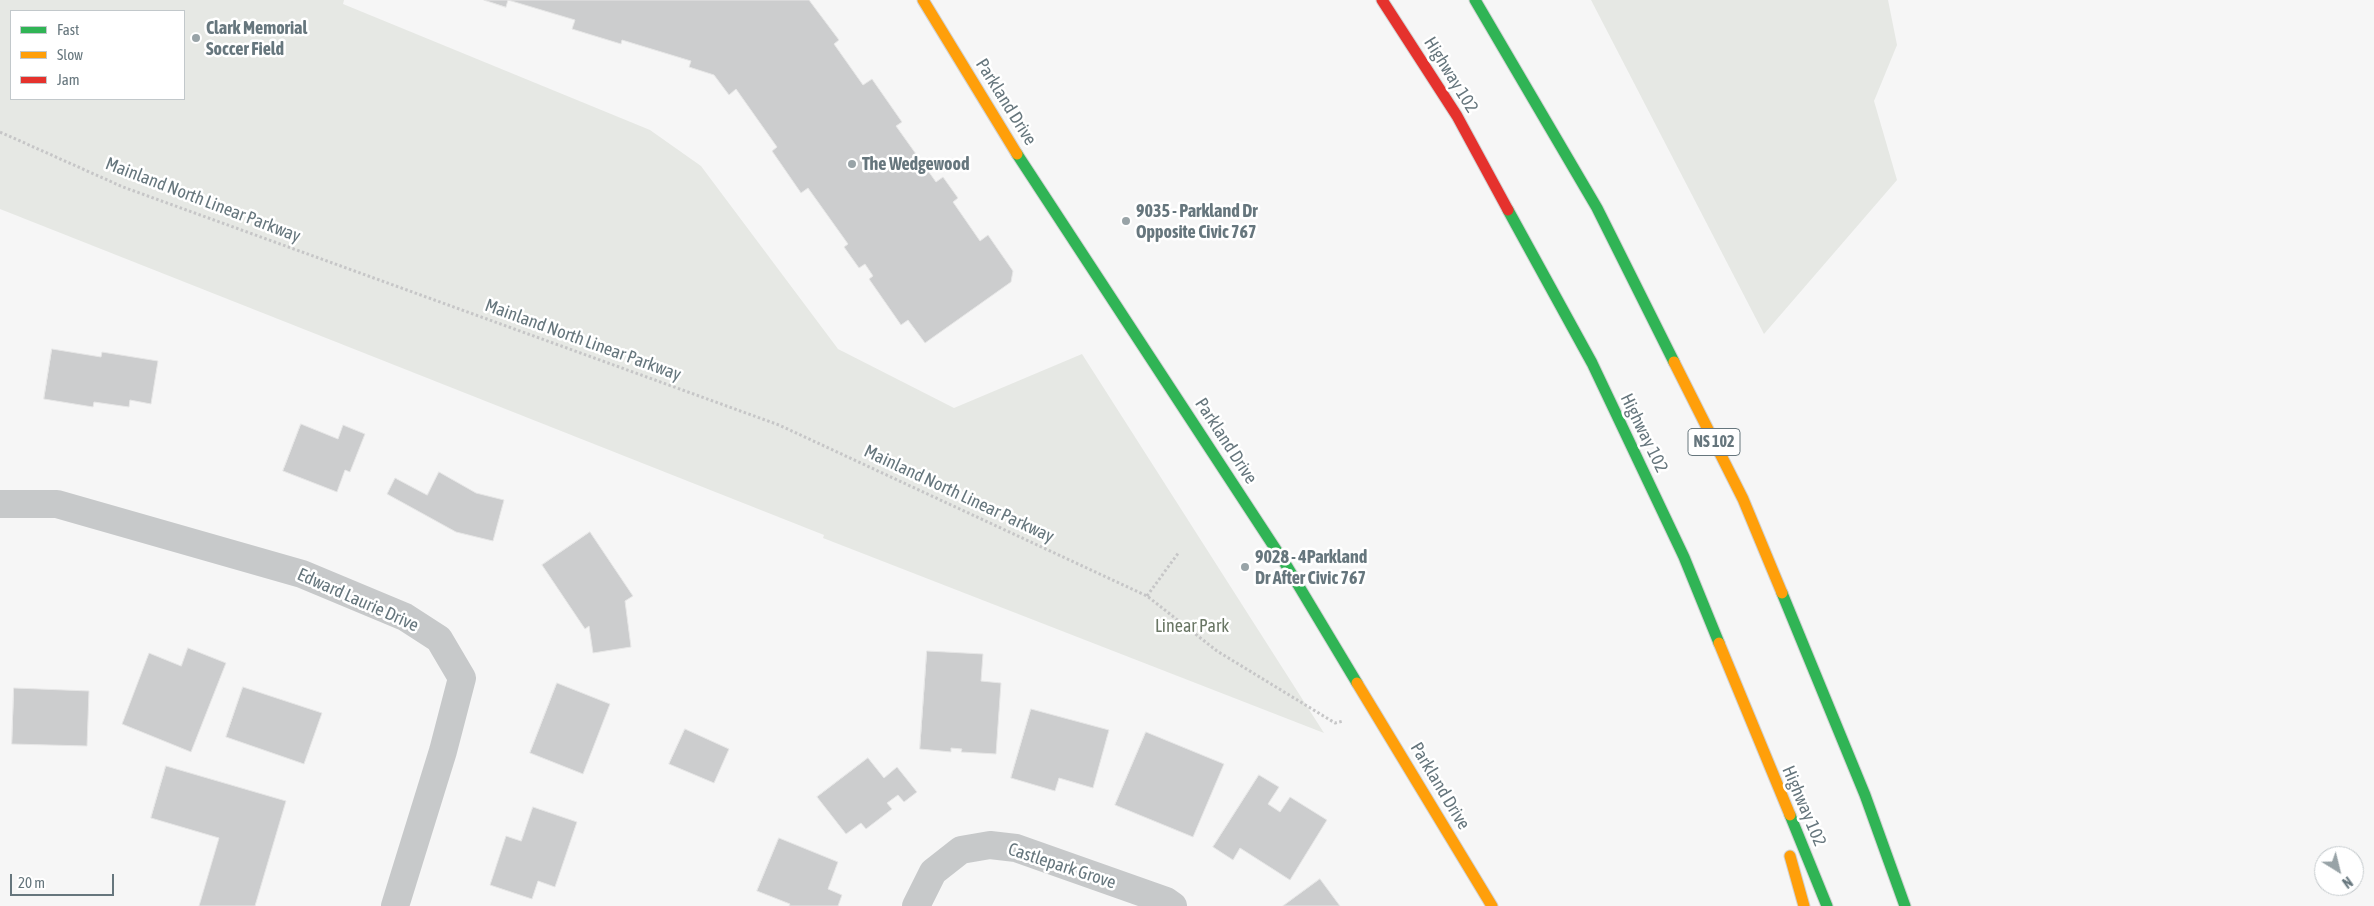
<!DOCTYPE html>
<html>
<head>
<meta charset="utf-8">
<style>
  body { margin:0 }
  #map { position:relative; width:2374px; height:906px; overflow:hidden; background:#f6f6f6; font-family:"Asap Condensed",sans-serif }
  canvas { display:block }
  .legend { position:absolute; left:10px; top:10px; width:175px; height:90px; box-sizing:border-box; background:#fff; border:1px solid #c2c8cb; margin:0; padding:6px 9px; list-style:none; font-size:15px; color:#66767d }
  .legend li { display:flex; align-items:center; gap:10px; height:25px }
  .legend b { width:25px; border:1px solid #c2c8cb }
  .north { position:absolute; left:2314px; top:846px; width:50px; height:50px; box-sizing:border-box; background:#fff; border:1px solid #c2c8cb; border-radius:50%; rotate:144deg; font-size:14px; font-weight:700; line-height:20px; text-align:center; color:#66767d }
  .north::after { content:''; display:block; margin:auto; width:18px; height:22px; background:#98a3a7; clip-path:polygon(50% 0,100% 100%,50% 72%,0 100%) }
  .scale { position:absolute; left:10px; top:874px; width:104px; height:22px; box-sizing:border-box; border:2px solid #66767d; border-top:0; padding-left:6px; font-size:15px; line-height:18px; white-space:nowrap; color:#66767d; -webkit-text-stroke:4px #fff; paint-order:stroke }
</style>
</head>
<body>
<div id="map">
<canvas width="2374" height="906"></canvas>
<ul class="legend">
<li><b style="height:6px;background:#30b455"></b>Fast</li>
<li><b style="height:6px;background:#ff9f0a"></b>Slow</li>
<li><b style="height:6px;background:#e5322d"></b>Jam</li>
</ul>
<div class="north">N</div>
<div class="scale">20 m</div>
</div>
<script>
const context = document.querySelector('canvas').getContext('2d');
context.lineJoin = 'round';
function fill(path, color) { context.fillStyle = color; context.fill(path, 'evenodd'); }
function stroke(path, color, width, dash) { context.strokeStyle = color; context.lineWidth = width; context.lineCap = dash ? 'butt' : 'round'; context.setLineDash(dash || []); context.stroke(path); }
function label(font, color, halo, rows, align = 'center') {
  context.font = font + ' "Asap Condensed",sans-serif'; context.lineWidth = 5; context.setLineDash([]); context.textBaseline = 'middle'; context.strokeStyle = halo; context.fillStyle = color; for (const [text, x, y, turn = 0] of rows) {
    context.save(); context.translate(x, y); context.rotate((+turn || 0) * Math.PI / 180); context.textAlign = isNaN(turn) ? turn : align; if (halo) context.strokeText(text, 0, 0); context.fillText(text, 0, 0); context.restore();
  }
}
fill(new Path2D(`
  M0,0H344L343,4L650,130L701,166L838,349L954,408L1082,354L1324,733L823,538L824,535L0,209ZM11,11H184V99H11Z
  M1591,0H1888L1897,45L1874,101L1897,180L1764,334Z`), '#e6e8e4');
const building = new Path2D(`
  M484,0H809L839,40L834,44L863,85L872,79L902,122L896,126L936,182L943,177L958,198L953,202L980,241L988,235L1013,271L1011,282L925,343L908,320L901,325L869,279L873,276L865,264L859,268L844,247L848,244L808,188L801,193L772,151L777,147L736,89L729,95L714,75L689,67L691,61L622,40L621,44L572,29L575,20L508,0L506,7Z
  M52,349L101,357L102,352L158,361L151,404L130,400L129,407L94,402L93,407L44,399Z
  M301,424L338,439L343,425L365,434L350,472L345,470L337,492L283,471Z
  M439,472L476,493L504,500L493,541L456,532L387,494L395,478L427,495Z
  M590,532L633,596L625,601L631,647L593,653L589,626L585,629L542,565Z
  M188,648L226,663L191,752L122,724L149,653L181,666Z
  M927,651L983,654L981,681L1001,683L996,754L961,752L962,749L951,748V752L920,749Z
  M557,683L610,704L583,774L530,753Z
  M243,687L322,713L304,764L226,737Z
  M14,688L89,691L87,746L12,744Z
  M1031,709L1109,730L1093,788L1059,778L1055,791L1011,778Z
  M685,729L729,749L714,783L669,764Z
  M1146,732L1224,764L1193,837L1115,805Z
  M868,758L884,778L897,767L917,792L904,802L898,795L887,803L892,809L866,829L861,823L846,834L817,797Z
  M166,766L286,801L255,906H199L219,838L151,818Z
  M1259,775L1279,787L1268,804L1280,812L1290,797L1327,820L1290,880L1240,848L1233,860L1213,847Z
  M533,807L577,822L555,887L538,881L532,899L490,885L506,836L521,841Z
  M779,838L838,862L828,889L842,895L838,906H789L790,904L757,891Z
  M1320,879L1340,906H1283Z`);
fill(building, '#cccdce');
stroke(building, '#e6e6e6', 1);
const fast = new Path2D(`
  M1475,0L1597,208L1674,362
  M1017,154L1288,568L1357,683
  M1508,210L1592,363L1684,557L1719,643
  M1782,593L1865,795L1905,906
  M1790,815L1827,906`);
const slow = new Path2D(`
  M923,0L1017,154
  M1674,362L1743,499L1782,593
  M1719,643L1790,815
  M1357,683L1492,906
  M1790,856L1804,906`);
const jam = new Path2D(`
  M1382,0L1457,116L1508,210`);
stroke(fast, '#d1d2d3', 13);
stroke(slow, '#d1d2d3', 13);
stroke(jam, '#d1d2d3', 13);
stroke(new Path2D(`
  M0,132L123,187L779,425L1147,596L1217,651L1335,723L1343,721
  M1147,596L1179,552`), '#c6c6c7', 3, [2.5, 2.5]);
stroke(new Path2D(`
  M0,504H57L302,574L405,617L439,639L462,678L443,751L395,906
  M916,906L933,872L961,850L990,845L1016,848L1166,901L1173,906`), '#c7c9ca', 28);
stroke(fast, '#30b455', 11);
stroke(slow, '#ff9f0a', 11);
stroke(jam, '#e5322d', 11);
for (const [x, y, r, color] of [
  [196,38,5,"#98a3a7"],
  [852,164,5,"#98a3a7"],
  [1126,221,5,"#98a3a7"],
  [1245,567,5,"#98a3a7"]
]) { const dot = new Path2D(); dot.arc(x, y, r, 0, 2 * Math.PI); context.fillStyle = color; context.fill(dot); stroke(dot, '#fff', 2); }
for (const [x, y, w] of [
  [1714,442,52]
]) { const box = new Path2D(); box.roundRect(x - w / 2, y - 13.5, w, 27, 4); context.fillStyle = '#fff'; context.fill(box); stroke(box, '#66767d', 1); }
label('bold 16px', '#66767d', null, [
  ["NS 102",1714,442]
]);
label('bold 18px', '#66767d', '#fff', [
  ["Clark Memorial",206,28],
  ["Soccer Field",206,49],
  ["The Wedgewood",862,164],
  ["9035 - Parkland Dr",1136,211],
  ["Opposite Civic 767",1136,232],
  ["9028 - 4Parkland",1255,557],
  ["Dr After Civic 767",1255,578]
], 'left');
label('18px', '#66767d', '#fff', [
  ["Highway 102",1451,75,58],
  ["Parkland Drive",1006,102,58],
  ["Mainland North Linear Parkway",203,200,21],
  ["Mainland North Linear Parkway",583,340,20],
  ["Highway 102",1644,433,64],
  ["Parkland Drive",1226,441,57],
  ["Mainland North Linear Parkway",959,494,25],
  ["Edward Laurie Drive",358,600,24],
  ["Parkland Drive",1440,786,59],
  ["Highway 102",1804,806,67],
  ["Castlepark Grove",1062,866,18]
]);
label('18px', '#697664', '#fff', [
  ["Linear Park",1192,626]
]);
</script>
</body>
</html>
